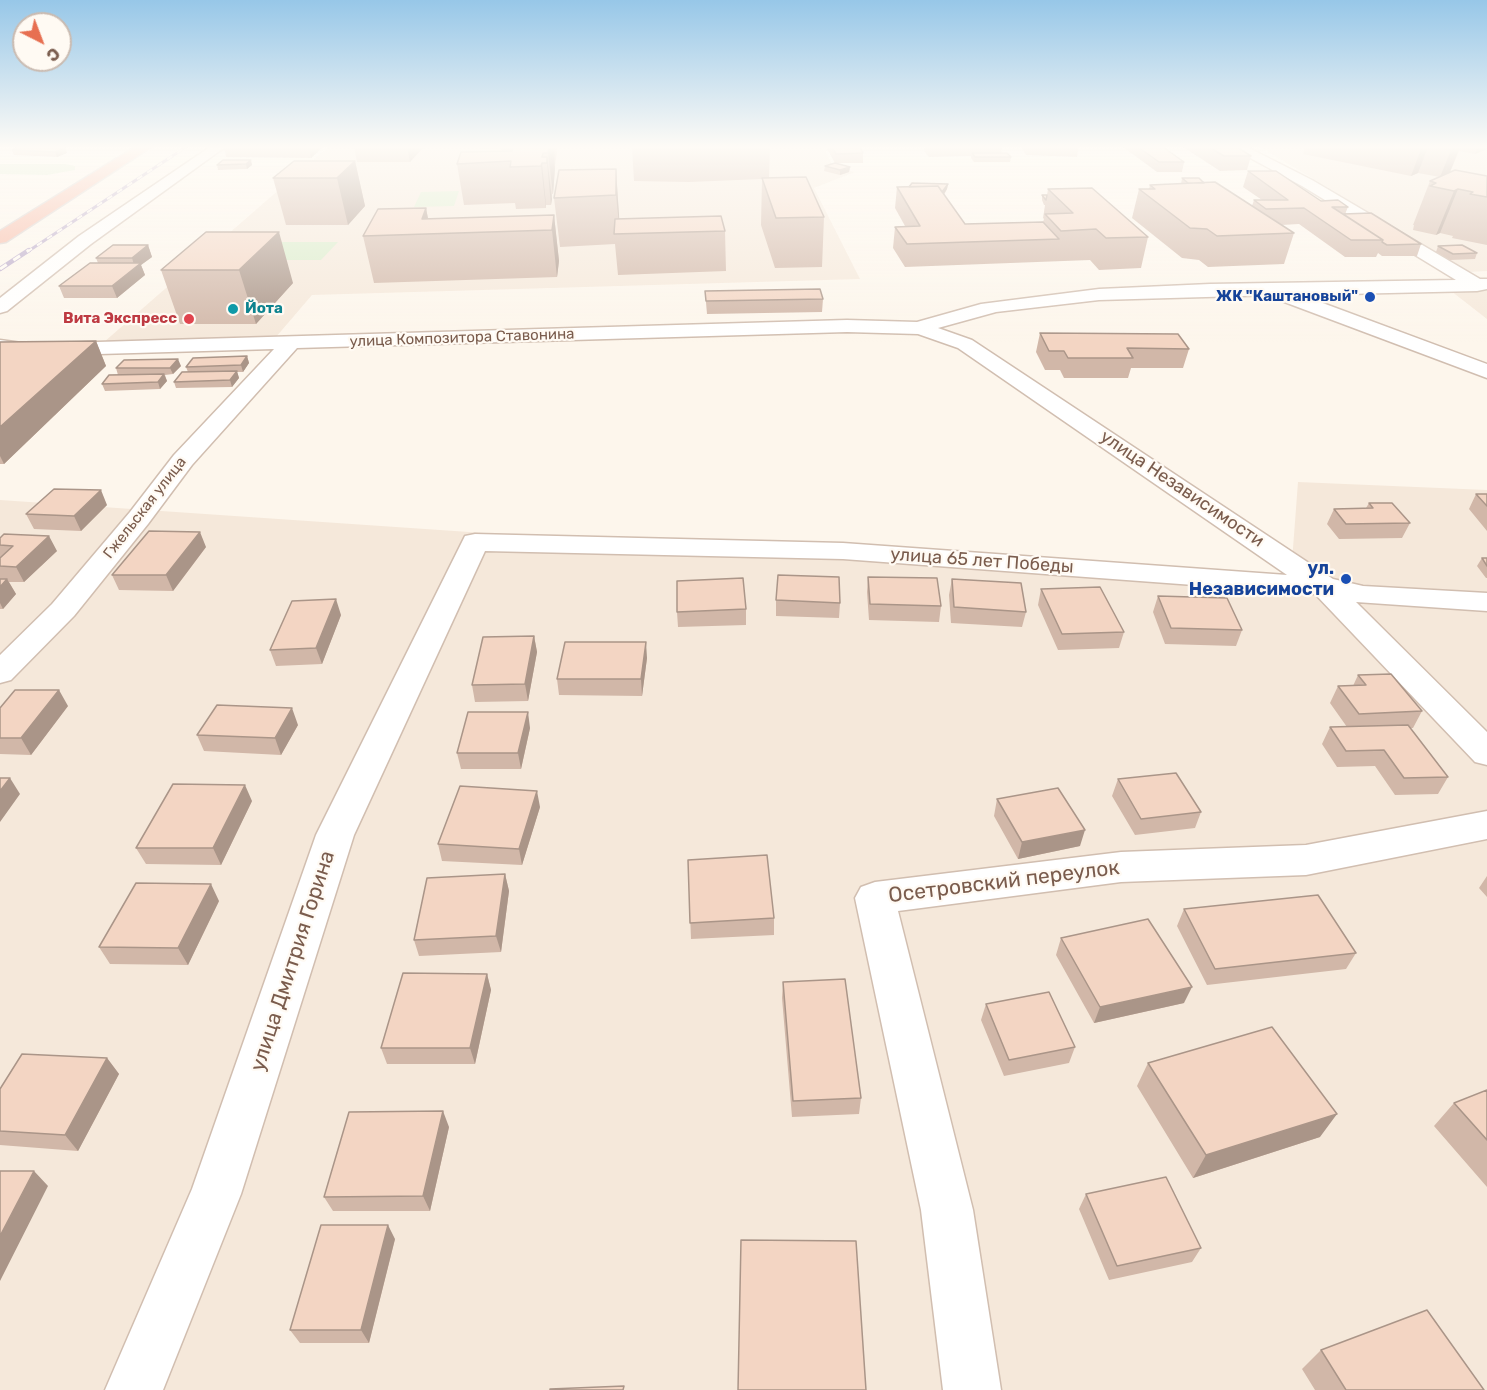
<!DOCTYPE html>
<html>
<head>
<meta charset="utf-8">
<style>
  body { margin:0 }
  #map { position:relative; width:1487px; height:1390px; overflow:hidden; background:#fdf6ec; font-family:Rubik,sans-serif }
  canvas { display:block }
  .north { position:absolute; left:12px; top:12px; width:60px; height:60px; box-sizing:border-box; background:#fffaf3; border:2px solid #cabbb1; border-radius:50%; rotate:138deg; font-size:16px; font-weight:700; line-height:24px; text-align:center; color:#7a5c4d }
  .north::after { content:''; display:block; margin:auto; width:21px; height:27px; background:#e76f51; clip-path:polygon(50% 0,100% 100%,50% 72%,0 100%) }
</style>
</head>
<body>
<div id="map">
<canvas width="1487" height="1390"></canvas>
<div class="north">С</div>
</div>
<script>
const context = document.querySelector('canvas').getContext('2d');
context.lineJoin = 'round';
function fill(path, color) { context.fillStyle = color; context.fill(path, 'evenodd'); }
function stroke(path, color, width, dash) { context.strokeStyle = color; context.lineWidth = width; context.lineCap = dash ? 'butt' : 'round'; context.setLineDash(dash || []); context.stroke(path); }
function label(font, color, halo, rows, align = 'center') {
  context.font = font + ' Rubik,sans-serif'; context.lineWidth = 4.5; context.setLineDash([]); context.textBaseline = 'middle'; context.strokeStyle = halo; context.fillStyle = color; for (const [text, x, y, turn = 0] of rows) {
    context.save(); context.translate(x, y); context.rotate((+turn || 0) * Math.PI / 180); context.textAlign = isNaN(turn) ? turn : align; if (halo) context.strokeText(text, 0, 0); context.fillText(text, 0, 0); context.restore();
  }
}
fill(new Path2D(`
  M328,147H824L833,167L855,172L814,188L860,279L312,295L276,337L104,342Z
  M1260,147H1487V271L1469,272Z
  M1487,288V319L1451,291Z
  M1298,482L1487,490V1390H0V500L1290,588Z`), '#f5e8da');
fill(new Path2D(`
  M0,164H65L75,166V170L47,175L0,174Z
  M459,191L454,206L414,207L421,192Z
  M260,242H338L321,260H240Z`), '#d8ecc9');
const minor = new Path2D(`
  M210,147H225L91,244L7,311L0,313V298L79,236Z
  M1230,147H1247L1312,180L1480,279H1487V289L1477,291L1301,295L1487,364V378L1279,300L1277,295L1099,300L996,312L938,328L972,340L1333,579L1363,586L1487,593V611L1356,602L1487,732V765L1475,762L1315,594L843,559L485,551L354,835L241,1194L163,1390H105L192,1189L316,835L465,536L475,534L843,543L1287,575L958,348L918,334L847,332L297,348L192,465L148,524L74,616L11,680L0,683V655L52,604L130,512L174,455L274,349L29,356L0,352V340L29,344L847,320L917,322L981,304L1099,289L1210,284L1456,280L1302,186Z
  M1487,811V839L1306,875L1121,882L898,911L973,1210L1001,1390H943L921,1210L855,898L861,887L875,882L1121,852L1306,845Z`);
const highway = new Path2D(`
  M135,147H151L6,242L0,243V231Z`);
stroke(minor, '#d1beb0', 3);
stroke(highway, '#dad1cd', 3);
fill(minor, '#fff');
fill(highway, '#f7b7a3');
const railFar1 = new Path2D(`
  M27,252L186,147`);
const rail = new Path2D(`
  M0,269L29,250`);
stroke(railFar1, '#b9a8c9', 3);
stroke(rail, '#b9a8c9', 4.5);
stroke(railFar1, '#fffaf3', 2, [6]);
stroke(rail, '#fffaf3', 3, [8]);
fill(new Path2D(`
  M224,147H323L311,158L226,157Z
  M354,147H422L410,162H357Z
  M479,147H556L557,152L555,165L553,194H552L551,205H546V208L516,209L515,203L464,205L457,164L502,151L501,148L480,149Z
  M632,147H770L769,178L824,217L822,267L775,268L761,225L762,179L689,182L634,181Z
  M826,147H860L863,153V163H835Z
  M925,147H1002L1001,153L1011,157L1010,162H974L971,158V156L929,157L924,151Z
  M1021,147H1079L1077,157L1026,155Z
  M1123,147H1163L1184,162L1182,172H1157Z
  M1183,147H1237L1251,156L1247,170L1220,171Z
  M1305,147H1487V149L1475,154L1459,151L1450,172L1487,176V245L1452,238L1453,236L1440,233L1436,235L1413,230L1414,225H1413L1430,181L1440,177L1418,173L1411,176L1303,154Z
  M65,148L67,153L57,157L14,155L12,150Z
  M355,161L365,206L348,225H286L273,178Z
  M217,165H252L247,169L218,170Z
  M825,166L850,167L849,172L840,175L824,171Z
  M616,169L619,219L725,231L726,271L618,275L615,244L560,247L554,198Z
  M1248,171L1321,201L1348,207L1345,214L1421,244L1417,256H1382L1378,253L1376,257H1345L1299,224L1282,225L1294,233L1284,264L1208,267L1199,260L1182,258L1132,218L1139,189H1149L1150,185L1181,184L1182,178L1204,183L1252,206L1254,200H1262L1243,187Z
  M948,184L947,189L944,195L965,224L1043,222L1044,219L1043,218L1045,205H1044L1042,200V195H1047L1048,189L1148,237L1141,268L1099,270L1090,260L905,267L893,248L895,227L905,226L895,208L897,187Z
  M426,208L428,219L554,215L559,261L557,277L374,283L363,236Z
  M206,232L293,283L256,324H180L161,270Z
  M148,245L152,257L141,265L145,275L117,298H64L59,286L98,263L96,258Z
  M1438,246L1477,253L1475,259L1450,260L1436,252Z
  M705,291L823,299L822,312L707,314Z
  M1040,333L1189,349L1183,368H1131L1128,378H1064L1060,370H1045L1036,352Z
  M96,341L106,366L4,464H0V342Z
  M247,356L249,363L243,372H237L239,378L232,387L176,388L174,382L188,372L186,367Z
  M181,366L173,374L165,375L167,381L160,389L105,391L102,384L118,375L116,368Z
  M1476,494H1487V531L1469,509Z
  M1369,503L1410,523L1402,538L1339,539L1327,524L1334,509L1366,508Z
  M107,505L81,531L34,529L26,514Z
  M0,538L57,551L24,582H9L16,594L3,609H0Z
  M206,547L173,591L119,590L112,575Z
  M1482,558H1487V578H1486L1477,566Z
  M868,577L941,606L939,622L869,620L867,592Z
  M952,579L1026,612L1022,627L951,623L949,595Z
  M1041,589L1124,632L1119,648L1058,650L1038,605Z
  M1158,596L1242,630L1236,646L1165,644L1153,612Z
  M776,600L840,603L839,618L776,616Z
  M746,609V625L678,627L677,612Z
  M341,615L322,664L276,666L270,650Z
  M534,636L537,652L528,701L475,702L472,685Z
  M647,658L642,696L559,695L557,679Z
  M1358,675L1422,711L1413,728H1410L1448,777L1438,794L1395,795L1375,766L1337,767L1322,744L1330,727H1347L1330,703L1338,686H1353Z
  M68,706L31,755L0,754V708Z
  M298,725L281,755L204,751L197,735Z
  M530,728L521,769H461L457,753Z
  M1118,779L1201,812L1195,828L1135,835L1112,796Z
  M997,799L1080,846L1018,859L994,816Z
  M252,801L221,865L146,864L136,848Z
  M540,807L522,865L442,861L438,844Z
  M688,860L774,918V935L691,939Z
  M505,874L509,891L501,952L419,956L414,940Z
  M1487,876V897L1479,888Z
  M219,901L188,965L110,964L99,947Z
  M1184,909L1356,953L1346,969L1207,985L1177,926Z
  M1061,938L1184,1003L1094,1023L1056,955Z
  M487,974L491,990L475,1064H387L381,1048Z
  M783,982L861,1098L859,1114L792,1117L782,998Z
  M986,1004L1075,1047L1069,1063L1004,1076L981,1020Z
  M107,1058L119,1074L78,1151L0,1145V1089Z
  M1148,1063L1320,1137L1193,1178L1137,1086Z
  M1487,1090V1187L1434,1126L1454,1103Z
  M449,1127L430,1211H333L324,1197Z
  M1086,1194L1201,1248L1192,1262L1109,1280L1079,1209Z
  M395,1239L369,1343H300L290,1330Z
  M1321,1350L1484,1390H1315L1302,1369Z`), '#d1b7a8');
fill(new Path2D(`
  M309,147H323L311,158L309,148Z
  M407,147H422L423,148L410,162Z
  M544,147H553L555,169L553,194L548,153Z
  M553,147H554L555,165Z
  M1426,147H1428L1418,173L1411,176L1421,149Z
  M1458,147H1460L1450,172L1440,177L1451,150Z
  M1478,147H1487V149L1475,154Z
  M65,148L67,153L57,157L55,152Z
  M547,157L552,199L551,205L547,163Z
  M251,160L252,165L247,169L246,164Z
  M355,161L365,206L348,225L337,178Z
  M542,163L546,205V208L541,166Z
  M850,167L849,172L840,175V170Z
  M616,169L619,215L620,234L616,195Z
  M948,184L947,189L941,198L942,193Z
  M1458,189L1440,233L1436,235L1454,191Z
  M426,208L431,234L422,219Z
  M554,215L559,261L557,277L552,230Z
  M279,232L293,283L256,324L239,270Z
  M148,245L152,257L141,265L145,275L117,298L112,286L135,268L132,258Z
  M96,341L106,366L4,464L0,456V427Z
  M247,356L249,363L243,372L241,365Z
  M178,359L181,366L173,374L170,368Z
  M237,371L239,378L232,387L230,380Z
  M164,374L167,381L160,389L158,382Z
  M101,490L107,505L81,531L74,516Z
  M200,532L206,547L173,591L166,575Z
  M49,536L57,551L24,582L16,567Z
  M7,579L16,594L3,609L0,603V587Z
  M336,599L341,615L322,664L316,648Z
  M534,636L537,652L528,701L525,684Z
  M646,642L647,658L642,696L641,679Z
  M59,690L68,706L31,755L21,738Z
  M292,708L298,725L281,755L275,738Z
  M528,712L530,728L521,769L518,753Z
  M10,778L20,794L0,822V791Z
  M245,785L252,801L221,865L213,848Z
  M537,791L540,807L522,865L519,849Z
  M1085,830L1080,846L1018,859L1022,842Z
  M505,874L509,891L501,952L496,936Z
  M211,884L219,901L188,965L178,948Z
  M487,974L491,990L475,1064L470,1048Z
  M1192,987L1184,1003L1094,1023L1100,1007Z
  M107,1058L119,1074L78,1151L65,1135Z
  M443,1111L449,1127L430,1211L423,1196Z
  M1337,1114L1320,1137L1193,1178L1206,1155Z
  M34,1171L48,1186L0,1281V1236Z
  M388,1225L395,1239L369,1343L361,1330Z`), '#aa9588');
const building = new Path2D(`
  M19,147H56L65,148L55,152L12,150Z
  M224,147H309V148Z
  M512,147H549L548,153H543L542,157H547V163H542L541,166L510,167L511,161L457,164L461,152L512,151Z
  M832,147H860L863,153L836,154Z
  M1138,147H1163L1184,162H1159Z
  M1209,147H1237L1251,156H1224Z
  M1412,147H1426L1421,149Z
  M1435,147H1458L1451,150Z
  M972,153H1007L1011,157H975Z
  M223,160H251L246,164L217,165Z
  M294,161H355L337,178H273Z
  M835,163L850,167L840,170L825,166Z
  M616,169V195L554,198L559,170Z
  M1455,170L1487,176V197L1470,194L1473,192L1458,189L1454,191L1430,186L1436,183L1430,181Z
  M1248,171H1276L1321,201L1338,200L1348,207H1332L1383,240H1351L1304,208L1266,209L1254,200H1288Z
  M806,177L824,217L776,218L762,178Z
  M1182,178H1199L1204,183H1188Z
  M1215,182L1294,233L1217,236L1207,229L1190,228L1139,189H1155L1150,185Z
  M912,183L948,184L942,192L938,186L909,187Z
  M938,186L965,224L1043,222L1059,239L907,244L895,227L920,226L897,187Z
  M1092,188L1148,237L1106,238L1096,229L1061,231L1045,214L1073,213L1048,189Z
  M1042,195H1047L1046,200L1045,199Z
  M426,208L422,219L554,215L552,230L363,236L378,209Z
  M1371,213L1421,244L1387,245L1382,242L1383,240L1343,214Z
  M721,216L725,231L614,234L615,219Z
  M206,232H279L239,270H161Z
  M113,245H148L132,258H96Z
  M1462,245L1477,253L1453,254L1438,246Z
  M90,263H141L112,286H59Z
  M820,289L823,299L706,301L705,291Z
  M1040,333L1178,334L1189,349L1127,348L1133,358H1068L1064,351H1049Z
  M96,341L0,427V342Z
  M247,356L241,365L186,367L193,358Z
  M178,359L170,368H116L124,360Z
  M237,371L230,380L174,382L182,372Z
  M164,374L158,382L102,384L109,375Z
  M54,489L101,490L74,516L26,514Z
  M1476,494H1487V506Z
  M1369,503H1392L1410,523L1346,524L1334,509L1373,508Z
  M149,531L200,532L166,575H112Z
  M4,534L49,536L16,567L0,566V558L13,546L0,545V538Z
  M1482,558H1487V566Z
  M778,575L839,577L840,603L776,600Z
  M868,577L937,578L941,606L870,604Z
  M743,578L746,609L677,612V581Z
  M0,579H7L0,587Z
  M952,579L1021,583L1026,612L954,607Z
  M1100,587L1124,632L1062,634L1041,589Z
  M1158,596L1227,598L1242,630L1171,628Z
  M336,599L316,648L270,650L292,601Z
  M534,636L525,684L472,685L483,637Z
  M565,642H646L641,679H557Z
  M1391,674L1422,711L1359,714L1338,686L1366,685L1358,675Z
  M15,690H59L21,738H0V708Z
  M217,705L292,708L275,738L197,735Z
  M468,712H528L518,753H457Z
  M1408,725L1448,777L1404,778L1384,750L1346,751L1330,727Z
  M1176,773L1201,812L1141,819L1118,779Z
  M0,778H10L0,791Z
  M173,784L245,785L213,848H136Z
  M460,786L537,791L519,849L438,844Z
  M1058,788L1085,830L1022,842L997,799Z
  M767,855L774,918L690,923L688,860Z
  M505,874L496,936L414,940L427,878Z
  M136,883L211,884L178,948L99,947Z
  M1318,895L1356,953L1215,969L1184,909Z
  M1148,919L1192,987L1100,1007L1061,938Z
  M403,973L487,974L470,1048H381Z
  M845,979L861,1098L793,1101L783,982Z
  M1049,992L1075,1047L1009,1060L986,1004Z
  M1272,1027L1337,1114L1206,1155L1148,1063Z
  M22,1054L107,1058L65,1135L0,1131V1089Z
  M1487,1090V1140L1454,1103Z
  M443,1111L423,1196L324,1197L349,1112Z
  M0,1171H34L0,1236Z
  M1166,1177L1201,1248L1117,1266L1086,1194Z
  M321,1225H388L361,1330H290Z
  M741,1240L856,1241L866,1390H738Z
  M1427,1310L1484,1390H1346L1321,1350Z
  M624,1386L623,1390H550V1389Z`);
fill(building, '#f3d5c3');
stroke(building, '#aa9588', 1.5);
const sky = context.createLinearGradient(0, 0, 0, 342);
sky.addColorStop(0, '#97c7e8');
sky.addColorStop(0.43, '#fefbf6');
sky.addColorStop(1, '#fefbf600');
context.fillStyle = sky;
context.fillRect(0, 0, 1487, 342);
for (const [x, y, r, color] of [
  [1370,297,6,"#1a4fb4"],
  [233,309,6,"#0f9aa8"],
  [189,319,6,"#e0444e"],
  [1346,579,6,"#1a4fb4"]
]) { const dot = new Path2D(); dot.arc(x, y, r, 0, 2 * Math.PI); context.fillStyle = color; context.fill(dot); stroke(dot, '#fffaf3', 2); }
label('bold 15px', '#164399', '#fffaf3', [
  ["ЖК \"Каштановый\"",1358,297]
], 'right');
label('bold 15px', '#0d838f', '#fffaf3', [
  ["Йота",245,309]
], 'left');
label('bold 15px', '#be3a42', '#fffaf3', [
  ["Вита Экспресс",177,319]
], 'right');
label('15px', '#7a5c4d', '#fffaf3', [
  ["улица Композитора Ставонина",462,338,-2],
  ["Гжельская улица",145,508,-52]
]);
label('18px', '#7a5c4d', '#fffaf3', [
  ["улица Независимости",1182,489,34],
  ["улица 65 лет Победы",982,561,4]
]);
label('bold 18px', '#164399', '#fffaf3', [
  ["ул.",1334,569],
  ["Независимости",1334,590]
], 'right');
label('21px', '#7a5c4d', '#fffaf3', [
  ["Осетровский переулок",1004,882,-7],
  ["улица Дмитрия Горина",293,961,-72]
]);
</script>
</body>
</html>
